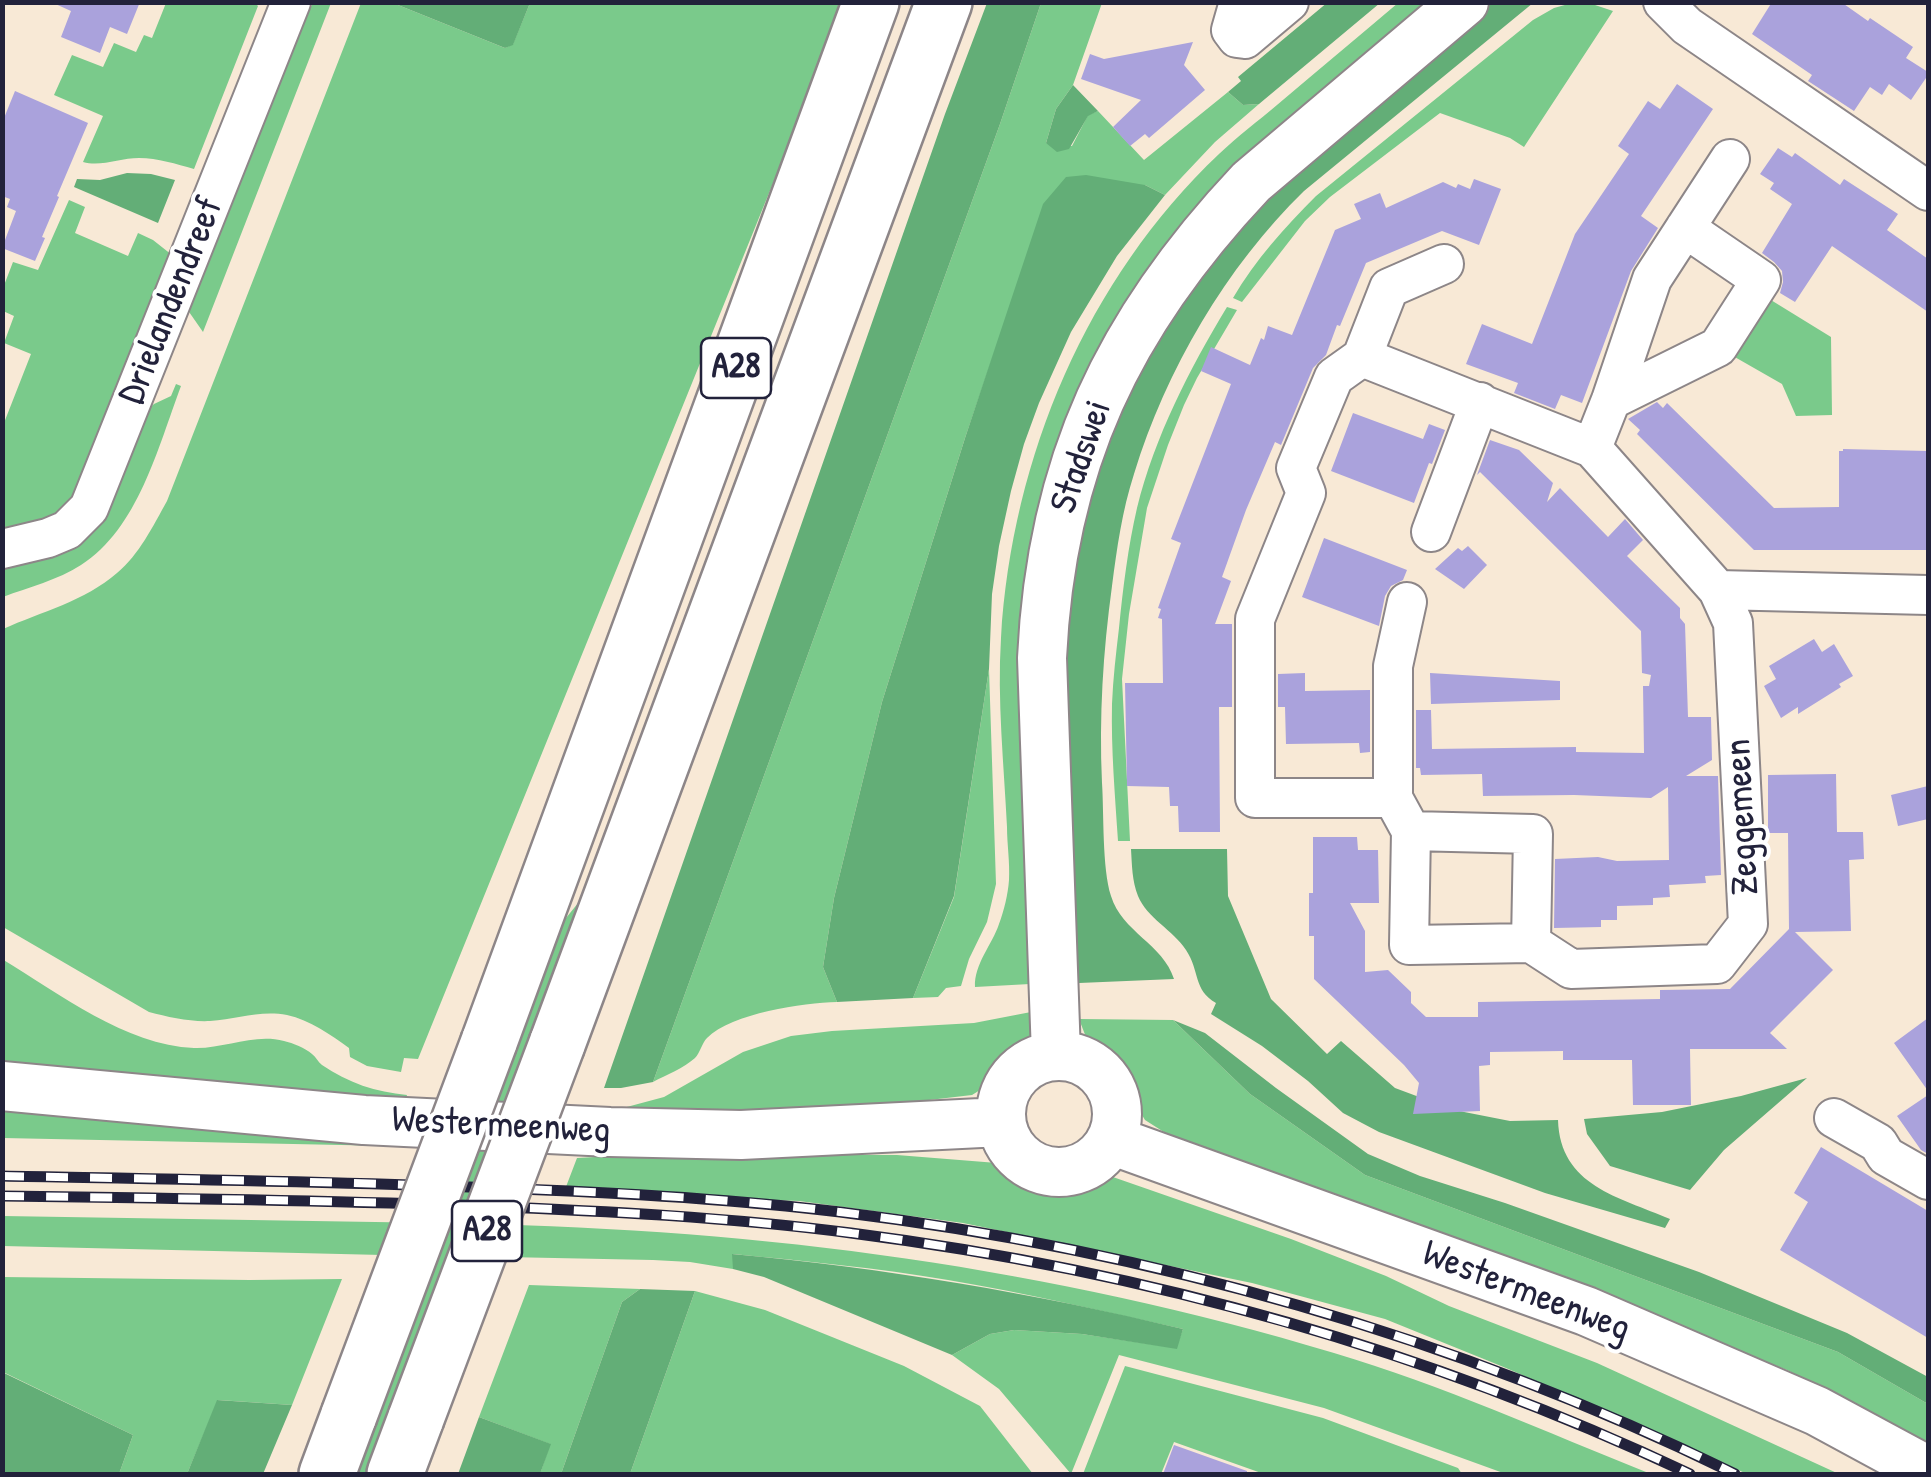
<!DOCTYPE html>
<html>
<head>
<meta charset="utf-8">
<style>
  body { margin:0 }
  #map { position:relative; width:1931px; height:1477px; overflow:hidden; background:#f8e9d6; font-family:"Patrick Hand",sans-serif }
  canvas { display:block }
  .frame { position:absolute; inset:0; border:5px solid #22223b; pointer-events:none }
</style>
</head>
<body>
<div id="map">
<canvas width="1931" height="1477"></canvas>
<div class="frame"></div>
</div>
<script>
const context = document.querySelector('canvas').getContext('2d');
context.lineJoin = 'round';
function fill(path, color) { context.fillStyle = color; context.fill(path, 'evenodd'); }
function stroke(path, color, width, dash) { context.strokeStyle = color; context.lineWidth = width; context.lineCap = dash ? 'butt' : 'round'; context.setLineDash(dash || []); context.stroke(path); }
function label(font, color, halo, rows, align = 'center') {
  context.font = font + ' "Patrick Hand",sans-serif'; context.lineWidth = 8; context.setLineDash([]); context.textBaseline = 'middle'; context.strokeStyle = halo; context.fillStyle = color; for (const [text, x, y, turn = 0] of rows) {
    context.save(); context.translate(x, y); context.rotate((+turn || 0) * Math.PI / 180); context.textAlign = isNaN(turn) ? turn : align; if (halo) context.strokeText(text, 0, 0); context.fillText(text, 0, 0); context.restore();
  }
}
fill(new Path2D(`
  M254,2L258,6L194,169C176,164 158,158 139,158C120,158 101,167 83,162L103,116L54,95L72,55L103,67L114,43L136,52L144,35L152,38L166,3Z
  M313,3H331L203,332L187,309L297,33Z
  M361,3H393L505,48L513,44L530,3H842L812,87L418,1059L404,1058L401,1072L367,1066L350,1057L349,1048C331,1035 310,1020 287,1015C260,1010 237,1019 210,1021C190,1022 168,1017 149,1012L3,927V629C41,612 85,601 117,573C139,555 153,526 167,501Z
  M1041,3H1102L1073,85L1056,109L1046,143L1072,146L1088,115L1098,111L1144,160L1228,92L1243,105L1259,104L1215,142L1165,195L1145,185L1002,330L965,438L882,702L834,898L823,967L837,1002C803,1003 732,1013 707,1038C702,1043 700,1053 695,1058C684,1068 666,1075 653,1082L1000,124Z
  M1398,3H1436L1155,268L1030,984L975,987C974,964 992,945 999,924C1004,911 1008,894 1009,880C1010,862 1007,844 1007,827C1004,765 997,700 1001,638C1012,457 1087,279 1219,154C1238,136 1258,121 1277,105C1317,71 1358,37 1398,3Z
  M1572,3H1589L1613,11L1524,147L1510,138L1440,113L1330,197L1305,221L1242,302L1233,298C1255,260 1285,227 1316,196L1533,20L1554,8Z
  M69,200L85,207L75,233L128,256L138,233L153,240L172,255L77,491C55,521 36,524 3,534L2,428L31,354L4,343L14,316L3,311V288L13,262L38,270Z
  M1766,297L1831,337L1832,415L1796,416L1782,384L1726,352Z
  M1227,307L1237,310L1197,378L1184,405L1168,445L1147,508L1129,614L1122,679L1130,841H1118C1115,795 1111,749 1112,704C1113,679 1116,653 1119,628C1123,588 1128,547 1137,508C1155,436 1189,370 1227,307Z
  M176,384L181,386C158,447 138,529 81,565C58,580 29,587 3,597V568L54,556L110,505L147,410L154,404L171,396Z
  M989,669L996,884L987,922L969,959L961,986L946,988L938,997L913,998L954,897Z
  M595,882L469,1224C762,1229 1052,1268 1334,1353C1442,1385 1546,1432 1651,1474H1506L1324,1408L1119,1355L1071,1474L999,1389L952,1355L990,1334L1014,1330L1082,1334L1176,1348L1183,1329C1105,1312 1027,1293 948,1280C877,1268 805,1261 733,1254V1269L690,1262L653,1260L456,1256L375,1474H344L425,1256L3,1246V1216L437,1223L537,954Z
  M2,959C60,994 125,1045 194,1048C224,1049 254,1033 284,1041C293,1043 305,1048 312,1054C316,1057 318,1062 322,1065C348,1083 376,1092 407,1095L405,1102L25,1067L3,1061Z
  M1031,1012L1032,1034L1023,1051L1008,1063L993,1082L972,1095L818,1113L599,1109L623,1108L664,1097L743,1052L791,1036L832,1031L974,1023Z
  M1079,1019L1173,1020L1250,1094L1365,1175L1838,1352L1928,1404V1443L1787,1370L1599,1297L1271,1177L1208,1148L1167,1134L1145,1120L1115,1071L1089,1045Z
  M3,1102L394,1135L390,1146L3,1138Z
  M651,1154L897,1155L997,1163C1031,1199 1069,1205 1110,1176L1291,1239L1386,1276L1449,1306L1597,1363L1839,1474H1747L1693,1449L1506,1368L1385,1319L1252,1283L963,1223L799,1201L564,1192L577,1158Z
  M2,1277L250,1280L342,1279L292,1405L218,1400L187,1474H119L133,1435L3,1372Z
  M529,1285L640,1289L622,1302L561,1474H540L550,1444L479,1417Z
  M695,1291L765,1310L904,1366L980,1406L1033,1474H630Z
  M1125,1366L1323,1418L1458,1468L1462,1474H1264L1174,1442L1161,1474H1083Z`), '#7aca8b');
fill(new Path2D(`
  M1328,2L1380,3L1259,104L1243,105L1228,92L1241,81L1238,77Z
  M393,3H530L513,45L505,48Z
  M987,3H1041L1000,124L653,1082L621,1088H604L945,114Z
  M1489,3H1533L1304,191C1226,267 1166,370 1134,474C1122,511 1117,548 1112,586C1103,652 1099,716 1102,783C1104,813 1102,868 1111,896C1122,932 1163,944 1174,979L1079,983L1058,667L1094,454L1186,279L1334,132Z
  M1073,85L1098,111L1088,116L1069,149L1057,152L1046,143L1056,109Z
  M127,173L151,174L175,180L158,223L74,187L77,179L100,180Z
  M1086,175L1145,185L1165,195L1117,256L1071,332L1039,403L1024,444L1011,491L999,546L992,594L989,669L954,896L913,998L837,1002L823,967L834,898L882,702L965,438L1043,204L1066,177Z
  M1131,849H1227L1228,896L1271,999L1327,1054L1341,1041L1395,1088L1454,1110L1510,1121L1558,1120C1560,1186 1619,1197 1670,1219L1665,1228L1545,1193L1379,1132L1343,1113L1308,1081L1262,1046L1211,1014L1216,1003C1193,990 1200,971 1186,950C1173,930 1147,918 1138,896C1132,881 1132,865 1131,849Z
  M1173,1020L1205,1033L1276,1088L1368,1154L1420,1176L1505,1203L1699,1272L1847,1333L1928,1377V1404L1838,1352L1365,1175L1250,1094Z
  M1807,1078L1724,1150L1690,1190L1610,1166L1587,1134L1584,1119L1662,1112L1741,1096Z
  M732,1254C884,1268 1034,1293 1183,1329L1177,1349L1082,1334L1014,1330L990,1334L952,1355L764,1277L733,1269Z
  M640,1289L695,1291L630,1474H561L622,1302Z
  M2,1372L133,1435L119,1474H3Z
  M217,1400L292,1405L263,1474H187Z
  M479,1417L551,1444L540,1474H458Z`), '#63ae77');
fill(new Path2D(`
  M51,2H140L127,34L110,27L100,53L61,37L71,11Z
  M1772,2H1841L1868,21L1870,18L1913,47L1906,58L1928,72V75L1911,100L1889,84L1882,95L1870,87L1854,111L1808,81L1812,75L1752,34Z
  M1193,42L1184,65L1205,90L1149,138L1145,134L1130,146L1113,127L1141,100L1081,79L1090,54L1104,59Z
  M1677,84L1713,109L1641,216L1658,228L1631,271L1582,403L1561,395L1555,409L1514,393L1518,383L1466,364L1482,324L1532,344L1575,234L1629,154L1618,146L1648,101L1660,109Z
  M15,91L88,123L57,196L59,197L42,237L45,238L35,261L2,248L16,211L7,207L10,199L2,196V123Z
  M1778,148L1792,157L1795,153L1840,185L1844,179L1898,214L1887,230L1928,259V312L1832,246L1795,302L1780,293L1783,282L1782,271L1774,262L1762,253L1792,204L1770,189L1774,183L1760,174Z
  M1474,179L1501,189L1479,245L1442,231L1366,263L1340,326L1337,325L1326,355L1313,368L1281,445L1275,442L1246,510L1222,577L1231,581L1215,624H1232V707H1219L1220,832H1179L1178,806H1170L1169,787L1127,786L1125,683H1163L1162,619L1158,618L1161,609L1158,608L1181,543L1171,539L1231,384L1201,371L1211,347L1250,365L1261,338L1264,340L1268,326L1292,335L1335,230L1361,219L1354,204L1380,193L1386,208L1443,182L1456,188L1458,184L1470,189Z
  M1657,402L1663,408L1667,403L1774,508L1839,507V451H1843V449L1928,451V550H1754L1637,434L1640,430L1628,419Z
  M1353,413L1423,439L1429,424L1445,430L1432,464L1429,463L1414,503L1331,471Z
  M1490,440L1519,450L1553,483L1547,502L1560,488L1608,537L1625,519L1643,540L1627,556L1680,608V618L1685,624L1688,717H1711L1712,760L1686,776H1718L1721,875L1705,876L1706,883L1669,885L1670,897L1653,898V905L1617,906V920H1601V927L1554,928L1555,859L1598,857L1617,861L1669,860L1668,787L1651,798L1574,795L1483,796L1482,774L1421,775L1420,768H1416V710H1431L1432,749L1576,747V752L1644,753L1643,686H1649L1651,675L1642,673L1641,631L1480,472L1477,475Z
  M1324,538L1407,570L1403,580L1391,586L1385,596L1379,626L1302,597Z
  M1468,546L1487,565L1464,589L1435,569L1458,548L1462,551Z
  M1814,639L1822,652L1834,644L1853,676L1839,684L1841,687L1798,714V707L1781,718L1764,686L1776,679L1769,666Z
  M1305,673V691L1370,690V752L1360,753L1359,743L1286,744L1285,707H1278V674Z
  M1430,673L1560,681V700L1431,704Z
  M1836,774L1837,832H1863L1864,859L1849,860L1851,931L1795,932L1833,970L1770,1033L1787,1049H1690L1691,1105H1633L1632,1060H1563V1051L1490,1052V1065L1479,1066L1480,1111L1413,1114L1419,1083L1404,1065L1314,979V936H1309V893H1313V837H1357L1358,850H1378L1379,903H1350L1365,931V972L1388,970L1411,992V1003L1426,1017H1478V1002L1660,999V990L1730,989L1789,929L1788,833H1768V775Z
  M1928,786V819L1898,826L1891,795Z
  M1928,1018V1091L1894,1043Z
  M1928,1095V1154L1921,1150L1897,1116Z
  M1821,1147L1928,1211V1338L1780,1250L1808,1202L1794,1193Z
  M1174,1445L1247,1471V1474H1163Z`), '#aaa2dc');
const minor = new Path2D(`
  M1239,2L1231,30L1237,38L1245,39L1289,2
  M1663,2L1687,26L1928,191
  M1362,357L1592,448L1718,590L1733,623L1748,924L1717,964L1571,969L1531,943L1409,945L1411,831L1393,798V666L1407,602
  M1611,400L1718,347L1761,280L1685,228
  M1592,448L1611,400L1652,279L1730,159
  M1431,532L1480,402
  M2,549L48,538L67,530L89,508L291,2
  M1718,590L1928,595
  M1393,798H1255V619L1306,493L1296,468L1334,377L1362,357L1389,288L1444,264
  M1411,831L1533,834L1531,943
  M1834,1118L1878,1143L1886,1156L1928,1180`);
const tertiary = new Path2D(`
  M1056,1055L1042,658C1051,464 1118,323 1251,182L1464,2
  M1001 1114a58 58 0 1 1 116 0a58 58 0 1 1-116 0Z
  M2,1086L364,1120L610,1132L741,1135L1001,1122
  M1111,1140L1586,1311L1817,1411L1928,1471`);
const motorway = new Path2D(`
  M489,1042L871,2
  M557,1044L944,2
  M327,1474L349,1415
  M395,1474L416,1418`);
stroke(minor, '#8d8688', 42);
stroke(tertiary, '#8d8688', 52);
stroke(motorway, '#8d8688', 60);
stroke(minor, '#fff', 38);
stroke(tertiary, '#fff', 48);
stroke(motorway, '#fff', 55);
const rail = new Path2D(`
  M2,1176C166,1179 330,1181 493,1188C609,1192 725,1198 840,1212C1150,1250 1455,1336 1735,1474
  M2,1196C162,1198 321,1200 479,1206C604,1211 728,1217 851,1233C1141,1270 1426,1349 1690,1474`);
stroke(rail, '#22223b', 11);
stroke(rail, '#fff', 8, [22]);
const motorwayBridge = new Path2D(`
  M349,1415L489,1042
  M416,1418L557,1044`);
stroke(motorwayBridge, '#8d8688', 60, []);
stroke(motorwayBridge, '#fff', 55);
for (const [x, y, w] of [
  [736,368,70],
  [487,1231,70]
]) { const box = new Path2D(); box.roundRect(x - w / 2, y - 30, w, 60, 8); context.fillStyle = '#fff'; context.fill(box); stroke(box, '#22223b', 2.5); }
label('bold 35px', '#22223b', null, [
  ["A28",736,368],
  ["A28",487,1231]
]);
label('38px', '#22223b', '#fff', [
  ["Drielandendreef",172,301,-68],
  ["Stadswei",1082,457,-71],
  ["Zeggemeen",1743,817,-93],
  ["Westermeenweg",501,1126,3],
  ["Westermeenweg",1526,1292,21]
]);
</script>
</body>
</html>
